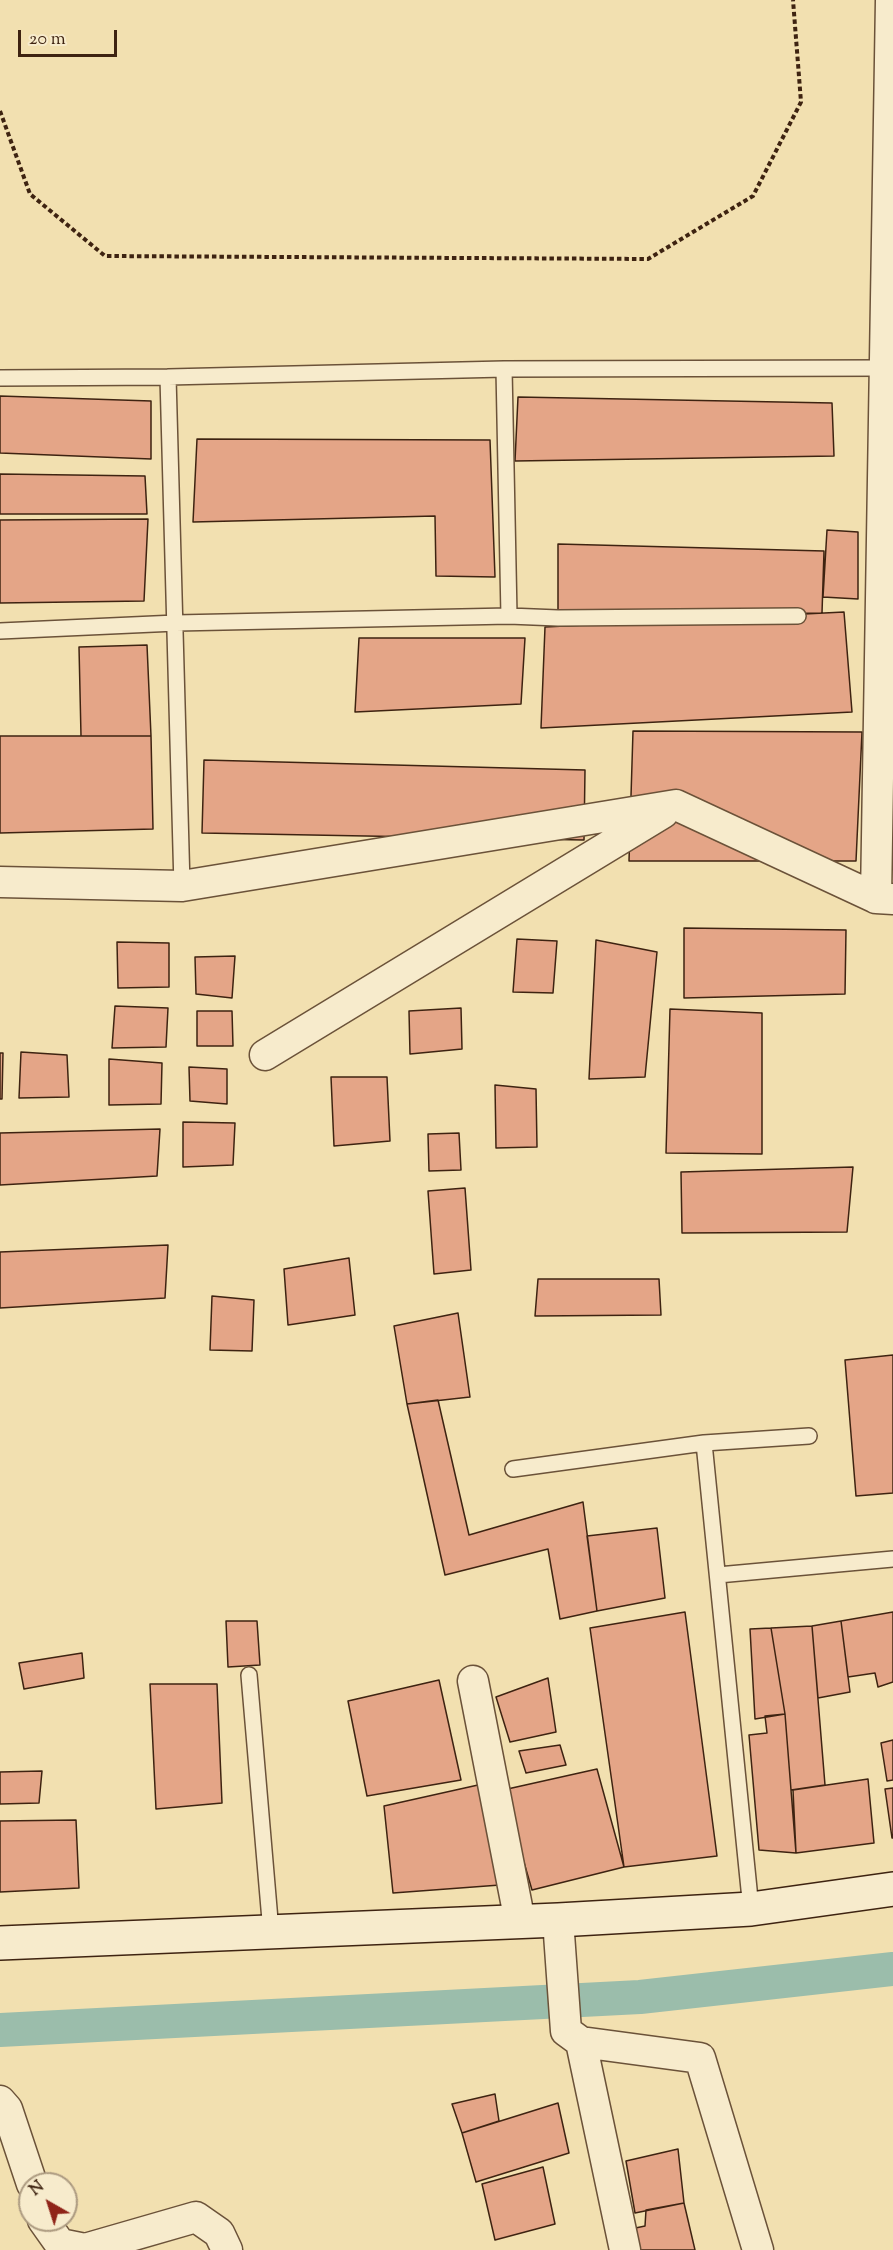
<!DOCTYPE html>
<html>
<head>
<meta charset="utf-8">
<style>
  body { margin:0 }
  #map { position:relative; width:893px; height:2250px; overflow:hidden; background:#f2e0b0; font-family:"Sorts Mill Goudy",serif }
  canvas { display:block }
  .north { position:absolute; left:18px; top:2172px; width:60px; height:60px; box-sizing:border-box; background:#f7ebcc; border:2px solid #ad9b81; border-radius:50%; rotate:321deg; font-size:16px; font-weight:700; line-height:24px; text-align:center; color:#3e2311 }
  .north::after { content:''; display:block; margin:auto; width:21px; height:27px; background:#8f2418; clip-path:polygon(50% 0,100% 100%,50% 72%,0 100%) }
  .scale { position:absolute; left:18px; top:30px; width:99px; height:27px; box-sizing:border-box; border:3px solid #3e2311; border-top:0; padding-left:8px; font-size:18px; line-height:21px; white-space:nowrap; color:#3e2311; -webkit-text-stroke:4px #f7ebcc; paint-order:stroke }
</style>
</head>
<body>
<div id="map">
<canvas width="893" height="2250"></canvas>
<div class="north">N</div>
<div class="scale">20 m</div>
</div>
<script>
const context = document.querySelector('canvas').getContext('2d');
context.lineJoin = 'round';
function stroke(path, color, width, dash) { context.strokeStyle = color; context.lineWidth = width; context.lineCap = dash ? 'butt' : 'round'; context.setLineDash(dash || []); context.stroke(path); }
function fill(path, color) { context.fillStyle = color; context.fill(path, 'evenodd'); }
stroke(new Path2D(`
  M0,2030L640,1997L893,1969`), '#9bbdab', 34);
const building = new Path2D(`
  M0,396L151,401V459L0,453Z
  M518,397L832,403L834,456L515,461Z
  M197,439L490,440L495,577L436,576L435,516L193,522Z
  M0,474L145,476L147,514H0Z
  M148,519L144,601L0,603V520Z
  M827,530L858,532V599L823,597Z
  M558,544L824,551L822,613L558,618Z
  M844,612L852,712L541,728L545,627Z
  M359,638H525L521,704L355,712Z
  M147,645L151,736H81L79,647Z
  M633,731L862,732L856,861H629Z
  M0,736H151L153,829L0,833Z
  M204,760L585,770L584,840L202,833Z
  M684,928L846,930L845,994L684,998Z
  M517,939L557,941L553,993L513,992Z
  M596,940L657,952L645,1077L589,1079Z
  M117,942L169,943V987L118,988Z
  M235,956L232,998L196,994L195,957Z
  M115,1006L168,1008L166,1047L112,1048Z
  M461,1008L462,1049L410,1054L409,1011Z
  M670,1009L762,1013V1154L666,1153Z
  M197,1011H232L233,1046H197Z
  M21,1052L67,1055L69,1097L19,1098Z
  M0,1053H3L2,1099H0Z
  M109,1059L162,1063L161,1104L109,1105Z
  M189,1067L227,1069V1104L190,1101Z
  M331,1077H387L390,1141L334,1146Z
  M495,1085L536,1089L537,1147L496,1148Z
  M183,1122L235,1123L233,1165L183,1167Z
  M160,1129L157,1176L0,1185V1133Z
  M459,1133L461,1170L429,1171L428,1134Z
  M853,1167L847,1232L682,1233L681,1172Z
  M465,1188L471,1270L434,1274L428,1191Z
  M168,1245L165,1298L0,1308V1252Z
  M349,1258L355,1315L288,1325L284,1269Z
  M538,1279H659L661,1315L535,1316Z
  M212,1296L254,1300L252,1351L210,1350Z
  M458,1313L470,1397L407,1404L394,1326Z
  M893,1355V1493L856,1496L845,1360Z
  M438,1400L469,1535L583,1502L597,1611L560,1619L548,1549L445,1575L407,1404Z
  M657,1528L665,1598L597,1611L587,1536Z
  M685,1612L717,1856L624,1867L590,1628Z
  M893,1612V1682L878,1687L875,1673L848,1677L841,1621Z
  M226,1621H257L260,1665L228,1667Z
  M841,1621L850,1692L818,1698L812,1626Z
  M812,1626L825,1785L791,1790L785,1714L771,1628Z
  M771,1628L785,1714L755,1719L750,1629Z
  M82,1653L84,1678L24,1689L19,1663Z
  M548,1678L556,1732L510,1742L496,1697Z
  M439,1680L461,1780L367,1796L348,1701Z
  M150,1684H217L222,1803L156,1809Z
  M785,1714L791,1790L796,1853L759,1850L749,1735L767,1733L765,1716Z
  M893,1740V1780L887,1781L881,1743Z
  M560,1745L566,1765L526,1773L519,1751Z
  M597,1769L624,1867L532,1890L503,1790Z
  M42,1771L39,1803L0,1804V1772Z
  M868,1779L874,1843L796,1853L793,1790Z
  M478,1785L500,1885L393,1893L384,1806Z
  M893,1788V1838H892L885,1789Z
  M76,1820L79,1888L0,1892V1821Z
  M495,2094L499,2121L462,2133L452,2104Z
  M558,2103L569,2153L476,2182L462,2133Z
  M678,2149L684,2203L635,2213L626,2161Z
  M543,2167L555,2224L495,2240L482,2184Z
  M684,2203L695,2250H630L626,2230L645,2226L646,2210Z`);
fill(building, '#e4a587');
stroke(building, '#3e2311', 1.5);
const lane = new Path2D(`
  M504,369L509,616
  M168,377L182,886
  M0,378L168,377L504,369L884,368
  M0,631L176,623L509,616L558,618L798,616
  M704,1443L751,1909
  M513,1469L704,1443L809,1436
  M718,1575L893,1559
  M249,1675L271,1932`);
const street = new Path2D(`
  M0,882L182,886L676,805L876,898L893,899
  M876,898L891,0
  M265,1055L663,813
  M473,1681L520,1922
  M558,1920L566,2031L581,2042L700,2058L758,2250
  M581,2042L625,2250
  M0,2101L7,2109L32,2184
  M43,2220L60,2244L85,2249L196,2217L219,2233L227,2250`);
const secondary = new Path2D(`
  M0,1943L558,1920L751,1909L893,1889`);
stroke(lane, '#6b5239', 18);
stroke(street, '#6b5239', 33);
stroke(secondary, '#3e2311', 36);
stroke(new Path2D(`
  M0,111L30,194L105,256L648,259L753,196L801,102L793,0`), '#3e2311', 4, [4.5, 3]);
stroke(lane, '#f7ebcc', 15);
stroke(street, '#f7ebcc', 30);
stroke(secondary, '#f7ebcc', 33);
</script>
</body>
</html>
